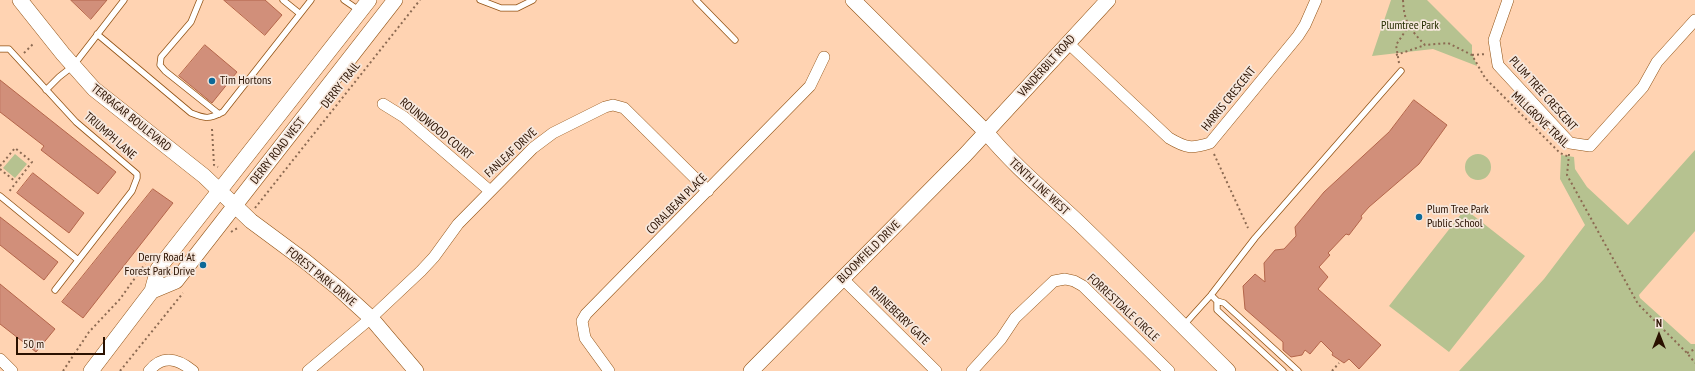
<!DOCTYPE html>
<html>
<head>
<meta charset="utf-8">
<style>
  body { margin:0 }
  #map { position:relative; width:1695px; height:371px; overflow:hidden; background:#ffd3b2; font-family:"PT Sans Narrow",sans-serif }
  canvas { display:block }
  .north { position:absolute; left:1639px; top:315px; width:40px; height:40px; -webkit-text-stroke:3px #f6e7dc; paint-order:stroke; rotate:0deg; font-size:11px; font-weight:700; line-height:16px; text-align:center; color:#2a1100 }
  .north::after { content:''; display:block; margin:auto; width:14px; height:18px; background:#2a1100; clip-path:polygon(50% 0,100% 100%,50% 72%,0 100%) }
  .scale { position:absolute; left:16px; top:337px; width:89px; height:18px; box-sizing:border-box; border:2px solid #2a1100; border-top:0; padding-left:5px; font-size:12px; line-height:14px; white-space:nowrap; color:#2a1100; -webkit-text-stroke:3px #f6e7dc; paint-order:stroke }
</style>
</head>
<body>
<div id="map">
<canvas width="1695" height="371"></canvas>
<div class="north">N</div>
<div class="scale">50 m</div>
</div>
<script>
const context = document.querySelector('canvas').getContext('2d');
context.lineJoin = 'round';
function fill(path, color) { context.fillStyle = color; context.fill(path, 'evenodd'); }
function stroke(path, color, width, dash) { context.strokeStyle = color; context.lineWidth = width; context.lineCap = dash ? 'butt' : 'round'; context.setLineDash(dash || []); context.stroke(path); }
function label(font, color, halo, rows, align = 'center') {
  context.font = font + ' "PT Sans Narrow",sans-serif'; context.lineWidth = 3.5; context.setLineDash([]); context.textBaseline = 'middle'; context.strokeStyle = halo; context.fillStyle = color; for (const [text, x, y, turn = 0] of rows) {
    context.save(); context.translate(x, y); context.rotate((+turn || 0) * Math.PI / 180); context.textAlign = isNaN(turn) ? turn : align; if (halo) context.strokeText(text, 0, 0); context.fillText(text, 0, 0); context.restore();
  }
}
fill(new Path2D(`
  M1391,0H1427L1472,45V53L1477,66L1433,49L1372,56Z
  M1695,150V231L1639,295L1640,298L1691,344H1695V371H1459L1544,279L1585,225L1560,179L1561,155L1574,157L1575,169L1587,187L1628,225Z
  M15,154L27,164L15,178L3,168Z
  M1465 167a13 13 0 1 1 26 0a13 13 0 1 1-26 0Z
  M1465,209L1525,256L1449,352L1389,306Z`), '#b6c290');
const building = new Path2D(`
  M71,0H107L91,19Z
  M224,0H265L282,15L265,35Z
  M205,45L237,72L212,103L179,76Z
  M0,80L116,172L98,194L41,150L44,146L0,112Z
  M1414,100L1447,125L1419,164L1369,207L1361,216L1362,218L1349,235L1346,234L1328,253L1330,255L1319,267L1328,277L1318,289L1381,345L1359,369L1349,359L1344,363L1332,355L1333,353L1321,341L1310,354L1305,350L1302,355L1291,357L1283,350V342L1245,309L1243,286L1255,274L1265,282L1264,263L1275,250L1284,249L1296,236L1295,227L1324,192L1389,132Z
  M33,173L84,213L69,233L17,193Z
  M153,189L173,203L83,318L62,302Z
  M0,217L58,262L44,280L0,245Z
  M0,284L55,329L36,352L0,324Z`);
fill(building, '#d18f7a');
stroke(building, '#b4654a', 1);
const lane = new Path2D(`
  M200,0L191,22L161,57L160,65L165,71L219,114
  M283,0L299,13
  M344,0L360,11
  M480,0L501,8H517L533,0
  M696,0L735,40
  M97,34L191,113C206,119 209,119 223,112L311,0
  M0,49H9L76,122L137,174V178L132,191L55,290
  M46,90L59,77L73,66L124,0
  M0,196L78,260
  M1211,295L1217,301L1224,303L1298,371
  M1217,301V310L1283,371
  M1183,326L1211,295L1255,238L1401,71`);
const street = new Path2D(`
  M1508,0L1494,40L1498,65L1570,143L1590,146L1643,87L1657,62L1695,20
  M1068,43L1169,138C1186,148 1191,149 1210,143L1298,36L1305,25L1316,0
  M383,104L404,117L490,191
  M843,279L936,371
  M0,359L12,371
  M149,371C163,354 178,359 193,371
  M308,371L371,318L421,271L434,257L458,224L533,148L553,133L605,107L613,105L624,108L708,191
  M609,371L585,338L582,321L586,314L810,86L824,57
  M972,371L1001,339L1015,318L1054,281L1065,279L1074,281L1083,286L1169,371`);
const secondary = new Path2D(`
  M20,0L63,54L94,89L204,176L251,221L305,261L338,288L371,318L416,371
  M853,0L986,132C1014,166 1047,193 1079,223C1130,272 1178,322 1228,371
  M152,291L176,281L395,0
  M91,371L152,291L158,269L369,0
  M751,371L965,155L1108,0`);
stroke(lane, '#925315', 7);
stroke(street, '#925315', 12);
stroke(secondary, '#925315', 16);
stroke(new Path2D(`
  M1403,0C1404,23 1410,29 1425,45L1448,43L1472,55L1485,78L1560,153L1569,157
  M24,53L33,44
  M1396,55L1425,45
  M1472,55L1486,54
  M1399,63L1396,45L1408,27
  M212,129L214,165L218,167
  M1214,154L1248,228
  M1569,154L1567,175L1638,304L1687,353L1695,363
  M0,166L15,148L32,162L8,193
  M0,169L16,182
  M255,208L420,0
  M231,232L239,227
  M1687,353L1695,349
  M63,371L89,332L120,299L145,264
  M120,371L183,293
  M1332,371L1339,363`), '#8c6a52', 2, [2, 3]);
stroke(lane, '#fff', 5.5);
stroke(street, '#fff', 11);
stroke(secondary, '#fff', 15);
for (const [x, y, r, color] of [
  [212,81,4,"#0c6998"],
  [1419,217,4,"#0c6998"],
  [203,265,4,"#0c6998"]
]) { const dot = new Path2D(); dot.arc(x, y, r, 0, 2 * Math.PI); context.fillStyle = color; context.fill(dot); stroke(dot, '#f6e7dc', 1.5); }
label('12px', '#262e00', '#f6e7dc', [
  ["Plumtree Park",1410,26]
]);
label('12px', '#2a1100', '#f6e7dc', [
  ["VANDERBILT ROAD",1047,66,-48],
  ["DERRY TRAIL",341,85,-52],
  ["PLUM TREE CRESCENT",1543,94,48],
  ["HARRIS CRESCENT",1229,99,-51],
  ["TERRAGAR BOULEVARD",131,118,39],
  ["MILLGROVE TRAIL",1540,120,44],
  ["ROUNDWOOD COURT",436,129,39],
  ["TRIUMPH LANE",110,136,41],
  ["DERRY ROAD WEST",278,151,-52],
  ["FANLEAF DRIVE",511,153,-43],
  ["TENTH LINE WEST",1039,187,43],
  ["CORALBEAN PLACE",677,204,-45],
  ["BLOOMFIELD DRIVE",869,252,-45],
  ["FOREST PARK DRIVE",321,277,39],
  ["FORRESTDALE CIRCLE",1123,308,43],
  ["RHINEBERRY GATE",899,316,44]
]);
label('12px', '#2a1100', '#f6e7dc', [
  ["Tim Hortons",220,81],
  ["Plum Tree Park",1427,210],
  ["Public School",1427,224],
  ["Derry Road At",195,258,"right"],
  ["Forest Park Drive",195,272,"right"]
], 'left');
</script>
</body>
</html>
